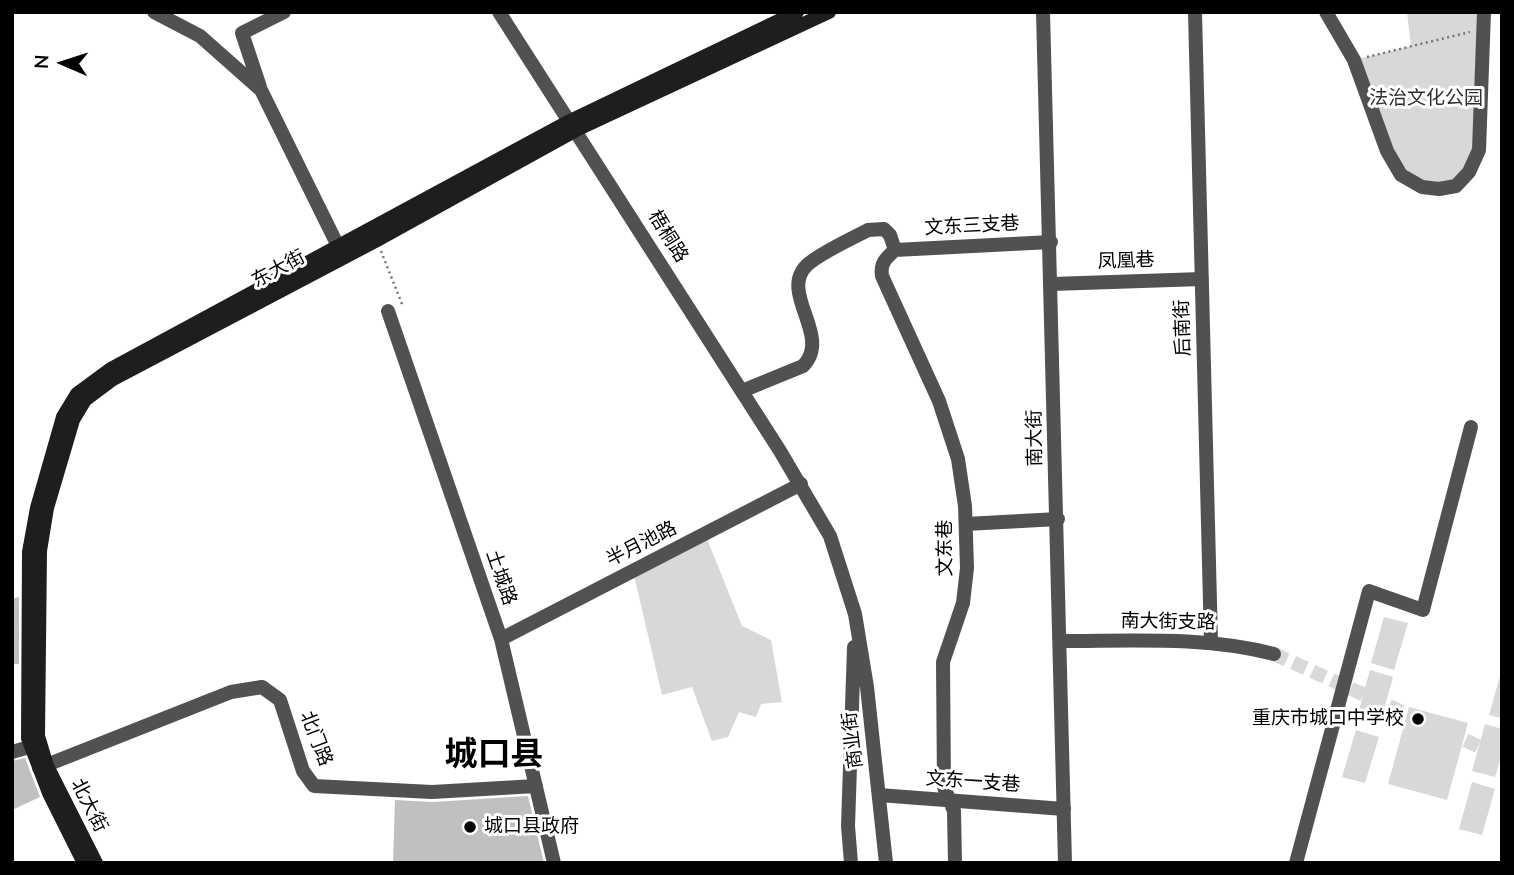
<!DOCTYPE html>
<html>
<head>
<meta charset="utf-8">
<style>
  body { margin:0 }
  #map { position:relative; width:1514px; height:875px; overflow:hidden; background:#fff; font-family:"Nunito Sans",sans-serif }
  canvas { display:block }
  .frame { position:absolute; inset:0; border:14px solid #000; pointer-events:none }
  .north { position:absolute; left:28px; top:28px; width:70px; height:70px; -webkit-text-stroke:5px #fff; paint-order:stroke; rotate:273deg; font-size:19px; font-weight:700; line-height:28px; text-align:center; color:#000 }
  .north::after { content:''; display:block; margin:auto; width:24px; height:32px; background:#000; clip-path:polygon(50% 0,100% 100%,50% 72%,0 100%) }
</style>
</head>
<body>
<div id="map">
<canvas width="1514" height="875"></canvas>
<div class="frame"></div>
<div class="north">N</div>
</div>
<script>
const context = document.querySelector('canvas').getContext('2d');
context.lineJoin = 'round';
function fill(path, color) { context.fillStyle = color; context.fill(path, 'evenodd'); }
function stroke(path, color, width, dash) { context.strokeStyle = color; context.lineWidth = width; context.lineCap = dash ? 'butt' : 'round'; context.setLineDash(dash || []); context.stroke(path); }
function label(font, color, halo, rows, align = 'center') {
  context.font = font + ' "Nunito Sans","Noto Sans SC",sans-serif'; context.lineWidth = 6; context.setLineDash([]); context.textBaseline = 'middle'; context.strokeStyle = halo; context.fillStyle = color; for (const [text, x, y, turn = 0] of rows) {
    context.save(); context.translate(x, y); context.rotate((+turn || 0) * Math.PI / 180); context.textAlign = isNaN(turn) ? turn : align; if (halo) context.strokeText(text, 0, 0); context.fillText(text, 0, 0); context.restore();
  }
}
fill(new Path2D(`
  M1407,12H1484L1479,150L1469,172L1439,189L1401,175L1354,60L1411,46Z
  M705,534L742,626L771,640L782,702L761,704L756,717L739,712L728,737L712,741L692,687L662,695L633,571Z
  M1384,617L1408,623L1394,670L1371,663Z
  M1502,669V718L1489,715Z
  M1370,670L1393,677L1380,724L1357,717Z
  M1409,707L1468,723L1447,800L1388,784Z
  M1485,724L1502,729V753L1495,777L1472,771Z
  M1356,730L1379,737L1365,783L1342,777Z
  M1472,782L1495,789L1482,835L1459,829Z`), '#d8d8d8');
fill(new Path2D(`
  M19,597V664H12V599Z
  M25,758L40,797L12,810V761Z
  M528,796L544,863H393L395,800L433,802Z`), '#c0c0c0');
stroke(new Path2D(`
  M1274,654L1502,757`), '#d9d9d9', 14, [14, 7]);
stroke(new Path2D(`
  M1367,57L1470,32
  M381,251L402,304L400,305`), '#737373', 2.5, [2, 3.5]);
stroke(new Path2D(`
  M1195,12L1211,642
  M895,250C886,258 880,263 882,276L939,401L958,459L965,506L967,568L963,603L943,662L944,787L954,811L955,863
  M895,250L1051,242
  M1052,284L1202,279
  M388,311L501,639L554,863
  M742,391L803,366C833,336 778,293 807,265C820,253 851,239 868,230L884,229L890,235L895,250
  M966,524L1058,519
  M501,639L801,484
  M39,768L231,692L262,687L280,700L303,771L314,786L432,792L536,786
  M879,795L1064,809
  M1296,863L1369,591L1423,610L1471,427`), '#515151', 14);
stroke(new Path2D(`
  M154,12L200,36L261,90L338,246
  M499,12L780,451L830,536L855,614L867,687L886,863
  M1043,12L1065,863
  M1326,12L1354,60L1387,151L1401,175L1422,187L1439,189L1456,186L1469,172L1479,150L1484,12
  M260,87L242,33L284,12
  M1061,641C1132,641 1205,636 1274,654
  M12,752L40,744
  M851,863L848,826L854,647`), '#515151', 14);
stroke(new Path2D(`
  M84,863L49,793L28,738L29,552L37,508L63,417L77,394L111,369L570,121L797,12
  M96,863L47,766L38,736L40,551L47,508L73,420L85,400L113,379L377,240L576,130L829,12`), '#1e1e1e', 14);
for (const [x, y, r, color] of [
  [1418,719,7,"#000"],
  [470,827,7,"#000"]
]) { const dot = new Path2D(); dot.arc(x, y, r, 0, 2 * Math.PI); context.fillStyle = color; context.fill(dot); stroke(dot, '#fff', 2.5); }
label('19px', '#2f2f2f', '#fff', [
  ["法治文化公园",1426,99]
]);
label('19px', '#000', '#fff', [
  ["文东三支巷",972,227,-3],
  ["梧桐路",667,237,58],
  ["凤凰巷",1126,262,-2],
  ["东大街",279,270,-28],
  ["后南街",1184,328,-92],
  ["南大街",1036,438,-91],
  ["半月池路",642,545,-27],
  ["文东巷",946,548,-90],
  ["土城路",500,578,71],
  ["南大街支路",1168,623,1],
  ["北门路",315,739,69],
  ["商业街",854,740,-97],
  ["文东一支巷",973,783,4],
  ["北大街",88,806,63]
]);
label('19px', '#000', '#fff', [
  ["重庆市城口中学校",1404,719],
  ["城口县政府",484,827,"left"]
], 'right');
label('bold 33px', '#000', '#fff', [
  ["城口县",494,757]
]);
</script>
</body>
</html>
